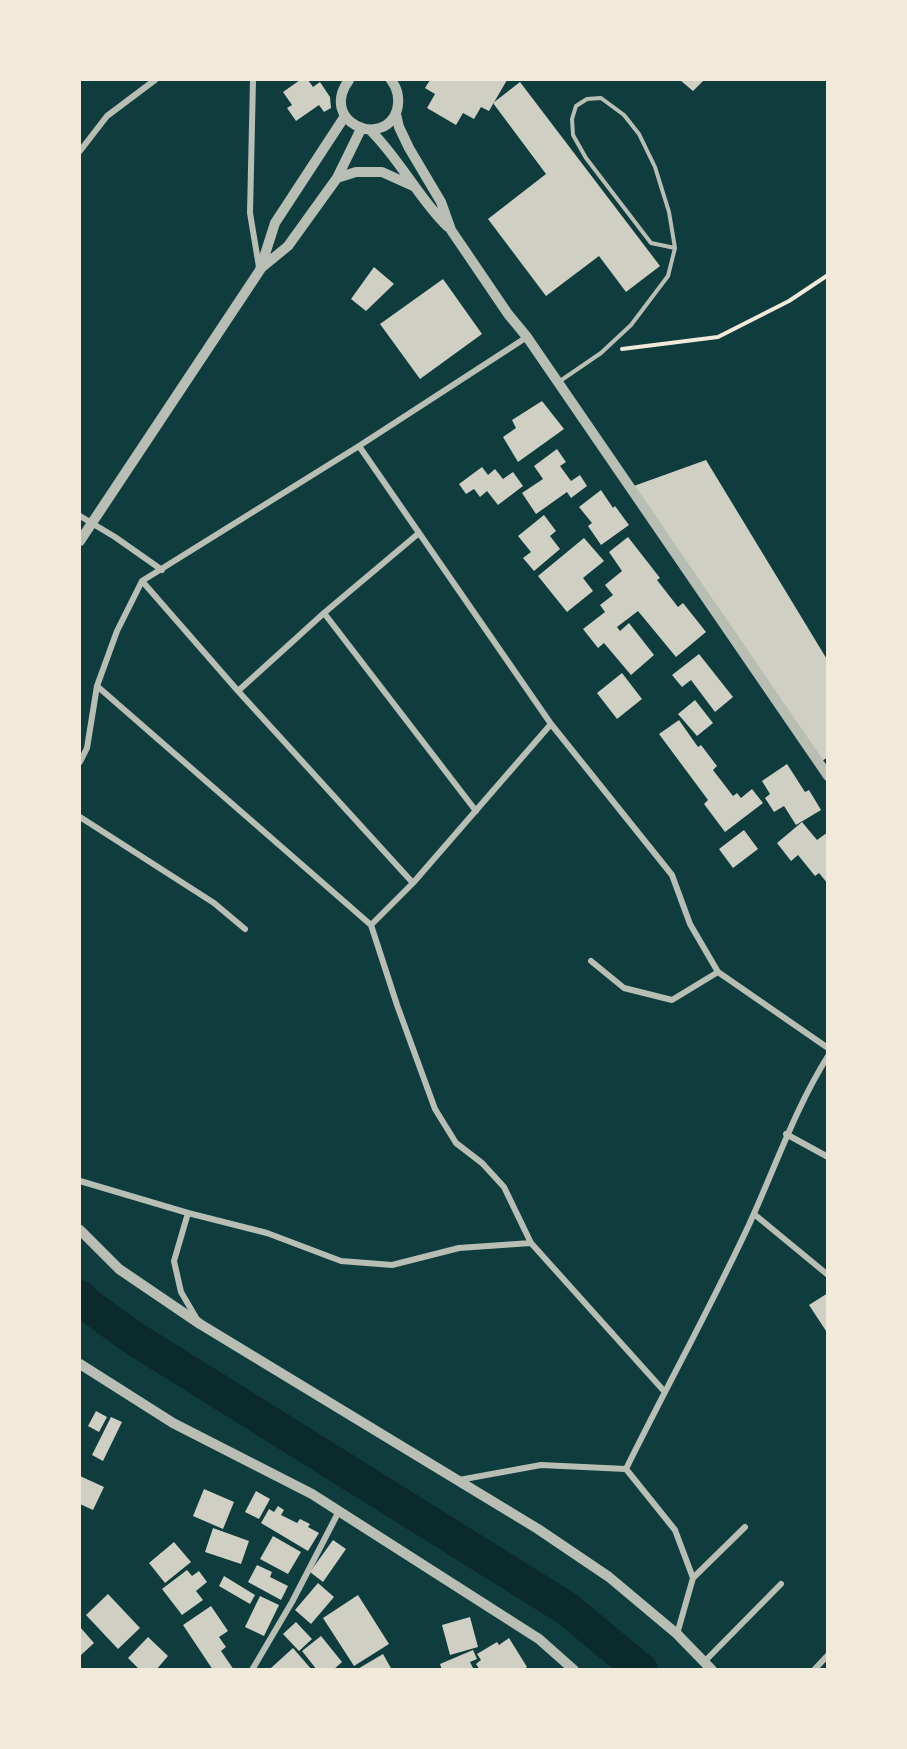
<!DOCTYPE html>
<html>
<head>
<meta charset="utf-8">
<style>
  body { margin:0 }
  #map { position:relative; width:907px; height:1749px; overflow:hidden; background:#0f3d3e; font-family:"Source Sans 3",sans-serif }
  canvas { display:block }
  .frame { position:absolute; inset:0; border:81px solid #f1e9da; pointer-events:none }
</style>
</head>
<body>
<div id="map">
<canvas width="907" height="1749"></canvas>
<div class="frame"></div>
</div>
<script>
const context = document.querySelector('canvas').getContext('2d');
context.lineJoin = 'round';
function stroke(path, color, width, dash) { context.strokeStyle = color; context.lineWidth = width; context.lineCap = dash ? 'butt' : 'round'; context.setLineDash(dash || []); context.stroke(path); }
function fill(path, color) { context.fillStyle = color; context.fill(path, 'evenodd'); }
stroke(new Path2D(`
  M80,1297L85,1303L135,1339L566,1608L641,1670`), '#0a2a2b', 34);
fill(new Path2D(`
  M300,80H308L313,87L320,82L330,97L331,108L324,112L319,105L296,121L287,108L292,105L283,92Z
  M430,80H507L489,111L481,107L474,119L463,113L456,125L427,108L435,94L425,88Z
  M680,80H704L693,91Z
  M520,82L660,266L626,292L599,256L546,296L488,219L546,174L493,103Z
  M374,267L394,284L366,311L351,299Z
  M443,279L482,334L420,379L380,324Z
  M542,401L564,429L518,462L503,437L516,428L512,420Z
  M557,449L566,462L560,466L571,481L580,475L587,486L571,498L567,492L536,514L522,493L543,479L534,466Z
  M706,460L828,661V757L819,763L631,487Z
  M482,467L488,475L495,469L503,479L513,472L523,486L498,505L487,491L480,497L474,489L466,494L459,484Z
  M601,490L613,508L615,506L629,525L601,545L588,526L592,523L579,507Z
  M544,515L556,531L550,536L560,549L534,571L523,558L531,552L518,536Z
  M628,537L660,578L657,580L678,607L683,603L706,632L676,657L638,611L617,627L620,631L629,623L654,655L631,675L604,643L598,648L583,629L605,612L600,605L613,595L605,585L622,571L609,552Z
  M584,538L604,561L583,578L593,591L567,612L538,576Z
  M699,654L733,697L715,712L691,680L682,687L672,675Z
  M622,673L642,699L617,719L597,693Z
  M695,700L713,723L697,736L678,714Z
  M679,720L698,747L701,745L717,766L713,770L733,796L737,793L741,798L752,789L763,803L725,832L704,804L708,800L659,734Z
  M787,764L805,792L809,790L821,810L796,825L784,806L774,812L765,798L770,794L762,781Z
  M802,822L817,840L828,832V884L819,873L815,876L798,855L791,861L777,843Z
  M744,830L758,849L733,868L719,849Z
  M828,1293V1334L809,1305Z
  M96,1411L107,1417L99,1432L88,1426Z
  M111,1417L122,1422L103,1461L92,1455Z
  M80,1476L104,1487L93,1510L80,1504Z
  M204,1489L234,1502L223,1529L193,1516Z
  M256,1491L270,1499L259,1519L245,1512Z
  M278,1506L284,1510L281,1515L297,1523L300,1519L310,1524L308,1527L319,1533L308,1551L261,1523L269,1509L274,1512Z
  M213,1528L249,1541L241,1564L205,1552Z
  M273,1536L301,1552L288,1574L260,1559Z
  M333,1540L346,1549L323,1582L310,1572Z
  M174,1542L191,1562L165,1583L149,1563Z
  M257,1565L272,1572L270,1577L288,1586L281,1600L248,1582Z
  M187,1570L192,1576L199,1571L207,1582L196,1591L203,1600L182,1615L162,1589Z
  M224,1576L255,1595L250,1604L219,1586Z
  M318,1583L334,1597L311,1624L295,1610Z
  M108,1594L140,1628L118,1649L86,1615Z
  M358,1595L389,1644L354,1666L323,1618Z
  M260,1596L279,1605L264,1636L245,1627Z
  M211,1606L228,1631L219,1637L226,1647L221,1651L234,1670H213L183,1625Z
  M470,1617L478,1647L450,1655L442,1625Z
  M296,1622L312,1639L299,1651L283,1634Z
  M80,1627L94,1643L80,1656Z
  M321,1636L342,1662L333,1670H317L302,1651Z
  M148,1637L168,1656L156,1670H140L128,1658Z
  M509,1638L527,1667L523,1670H480L476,1664L481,1660L477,1654L497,1642L499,1645Z
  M293,1648L312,1670H272L271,1668Z
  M473,1650L477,1659L470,1662L474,1670H442L440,1664Z
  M383,1654L392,1670H356Z`), '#cfcfc3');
stroke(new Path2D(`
  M622,349L718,337L789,301L828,275`), '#f1e9da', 4);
stroke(new Path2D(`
  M560,381L601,353L631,325L668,276L675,248L669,212L655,167L639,134L624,115L601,98L587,99L576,106L572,119L573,135L586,158L651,243L675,248`), '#b8beb3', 4);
stroke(new Path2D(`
  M253,80L250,213L259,267
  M80,151L107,116L155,80
  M359,446L551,724L672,875L690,924L718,972L828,1048
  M80,516L115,537L162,570
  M142,581L238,691L413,883
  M324,613L476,811
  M97,686L371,925L397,1005L435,1109L456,1143L482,1163L504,1187L531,1243L664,1391
  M238,691L324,613L419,533
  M80,762L87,748L97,686L117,631L142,581L359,446L527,337
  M80,817L214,903L245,929
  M371,925L413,883L551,724
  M591,961L624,988L672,1000L718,972
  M786,1134L828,1157
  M80,1181L188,1213L267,1233L341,1261L392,1265L459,1248L531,1243
  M188,1213L174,1261L181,1292L198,1321
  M754,1214L828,1275
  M626,1469C666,1388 709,1310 747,1229C774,1171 794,1110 828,1056
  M459,1480L541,1465L626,1469L675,1530L693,1578L677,1634
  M693,1578L745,1527
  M705,1661L781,1584
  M252,1670L292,1602L338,1513
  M814,1670L828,1655`), '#b8beb3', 6);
stroke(new Path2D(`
  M349,80C318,122 384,150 397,110C400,98 398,89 391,80
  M396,114L399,127L409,148L441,202L451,230L508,314L527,337L828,776
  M370,130C400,159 418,198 448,227
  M337,178L356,172H382L413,186
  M260,269L288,246L337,178L361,129
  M80,541L260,270L275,223L345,116
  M80,1230L119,1269L200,1324L538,1529L609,1577L677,1634L712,1670
  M80,1364L173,1423L312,1494L539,1639L574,1670`), '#b8beb3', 10);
</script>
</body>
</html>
